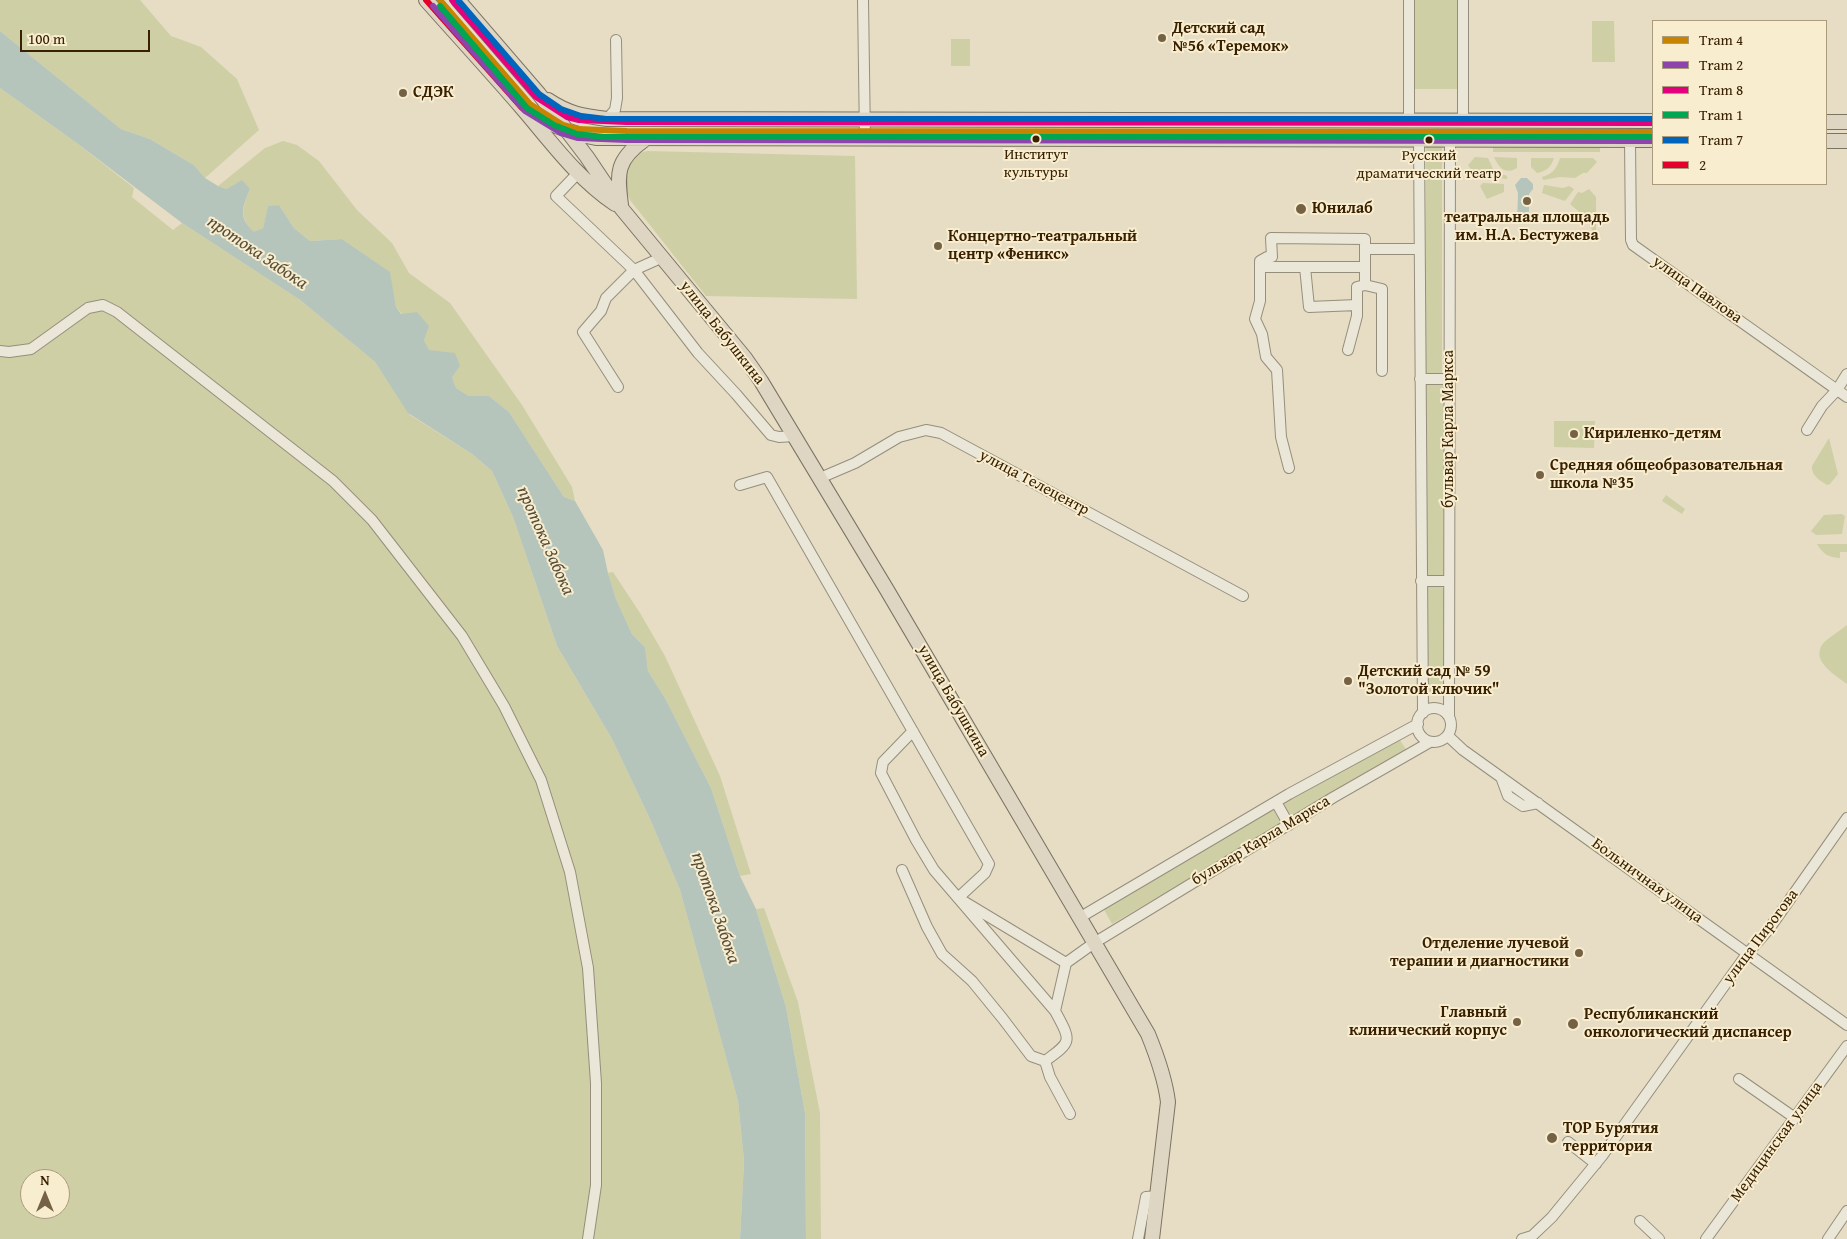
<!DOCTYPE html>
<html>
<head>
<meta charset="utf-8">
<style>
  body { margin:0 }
  #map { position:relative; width:1847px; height:1239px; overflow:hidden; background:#e6ddc4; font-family:"Gentium Book Plus",serif }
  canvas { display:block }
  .legend { position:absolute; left:1652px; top:20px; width:175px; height:165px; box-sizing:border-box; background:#f8edcf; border:1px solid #ab9b7d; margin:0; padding:6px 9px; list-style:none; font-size:15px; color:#382001 }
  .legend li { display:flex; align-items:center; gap:10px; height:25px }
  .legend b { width:25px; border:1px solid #ab9b7d }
  .north { position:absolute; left:20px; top:1169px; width:50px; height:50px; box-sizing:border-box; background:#f8edcf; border:1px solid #ab9b7d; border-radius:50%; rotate:0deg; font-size:14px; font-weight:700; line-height:20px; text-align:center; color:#382001 }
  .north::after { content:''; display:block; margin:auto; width:18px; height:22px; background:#756245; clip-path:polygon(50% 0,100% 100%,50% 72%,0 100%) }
  .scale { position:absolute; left:20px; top:30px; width:130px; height:22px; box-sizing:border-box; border:2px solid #382001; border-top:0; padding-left:6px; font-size:15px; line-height:18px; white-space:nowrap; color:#382001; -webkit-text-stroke:4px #f8edcf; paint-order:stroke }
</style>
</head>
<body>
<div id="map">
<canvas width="1847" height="1239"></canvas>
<ul class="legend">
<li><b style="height:6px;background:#c78400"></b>Tram 4</li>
<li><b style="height:6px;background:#8e44ad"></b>Tram 2</li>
<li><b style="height:6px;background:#e5007d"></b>Tram 8</li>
<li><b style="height:6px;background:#00a651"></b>Tram 1</li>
<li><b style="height:6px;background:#0065bd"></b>Tram 7</li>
<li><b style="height:6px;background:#e4002b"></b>2</li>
</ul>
<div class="north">N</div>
<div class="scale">100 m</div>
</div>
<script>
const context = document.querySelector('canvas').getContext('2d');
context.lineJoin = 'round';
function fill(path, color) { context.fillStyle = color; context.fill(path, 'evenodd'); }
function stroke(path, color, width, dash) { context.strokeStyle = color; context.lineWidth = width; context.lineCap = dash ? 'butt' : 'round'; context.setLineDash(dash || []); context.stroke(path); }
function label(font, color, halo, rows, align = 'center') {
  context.font = font + ' "Gentium Book Plus",serif'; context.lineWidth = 4; context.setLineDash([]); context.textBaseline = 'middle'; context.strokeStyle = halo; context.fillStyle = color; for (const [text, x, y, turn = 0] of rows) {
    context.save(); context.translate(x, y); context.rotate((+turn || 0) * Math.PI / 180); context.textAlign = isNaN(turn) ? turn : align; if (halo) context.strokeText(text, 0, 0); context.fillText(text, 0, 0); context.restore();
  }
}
fill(new Path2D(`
  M0,0H140L171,36L201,47L237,79L259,130L205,178L194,165L150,139L121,129L0,31Z
  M1414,0H1459L1460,89H1414Z
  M1592,21H1614L1615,62H1592Z
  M951,39H970V66H951Z
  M0,88L78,144L134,188L132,197L173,230L182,223L300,300L375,362L410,415L472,454L492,471L513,517L557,646L612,739L650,819L680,890L738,1101L744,1161L740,1239H0ZM30,1179H60V1209H30Z
  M283,141L297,145L319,161L357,210L392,243L409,273L450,303L522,405L572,487L575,501L564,497L509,412L489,396H469L456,388L452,377L429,351L424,340L396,307L389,272L342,239L310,241L294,228L279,205L268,207L263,228L254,233C239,217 242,208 250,189H227L218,186L265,148Z
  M1493,144L1597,145L1600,148V152H1493Z
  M1426,145H1442V375L1426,374L1425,373Z
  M647,151L855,156L857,299L706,296L630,200C624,186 619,163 635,154C638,153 644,152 647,151Z
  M1475,157L1488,158L1494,171L1507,176V179L1485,177L1476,171H1472L1468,165Z
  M1494,157L1517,158V168C1505,175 1499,168 1494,157Z
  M1531,158H1554C1551,167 1547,171 1537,173L1531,167Z
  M1560,158H1593L1597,162L1587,173H1583L1575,178L1560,177L1543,180L1542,177C1553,174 1557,168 1560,158Z
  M1483,183L1504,184V192L1487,199L1480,186Z
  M1544,185L1563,188L1569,186L1574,189L1565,201L1542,193Z
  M1589,189L1596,197V237L1585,217L1570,204L1578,192L1582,193Z
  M1426,384H1442L1444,386V574L1441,576H1427Z
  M1554,421H1595L1594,448L1554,447Z
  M1829,438L1838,474L1830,484L1827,485C1819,480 1811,475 1812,466Z
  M1666,495L1685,509L1682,514L1662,501Z
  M1842,514L1845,516L1842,534L1816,535L1811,531L1824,515Z
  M1817,544H1847V552H1840V558C1829,558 1822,553 1817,544Z
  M613,572L640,613L665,656L720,776L751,874L740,876L711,788L666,700L648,671L645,647L632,634L616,599L608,573Z
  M1429,586H1441L1444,589L1445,693H1427L1426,589Z
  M1847,625V684C1837,676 1811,662 1822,645C1826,639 1841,630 1847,625Z
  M1398,737L1407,751L1291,818L1289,817L1283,804L1284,802Z
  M1273,809L1281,822L1280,825L1112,924L1103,908Z
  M764,908L798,1002L820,1113L821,1239H806L805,1113L786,1007L756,909Z`), '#cfcfa6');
fill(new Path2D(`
  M0,31L121,129L150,139L194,165L205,178L218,186L227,189L242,180L250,189C242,208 238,217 254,232L263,228L268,206L279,205L294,228L310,241L342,239L390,272L396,307L401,314L417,312L429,326L424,340L429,350L455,353L460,366L452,377L456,388L469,396H489L509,412L564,497L575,501L603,550L608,573L616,599L632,634L645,647L648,671L666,700L711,788L740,876L756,909L786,1007L805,1113L806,1239H740L744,1161L738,1101L680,890L650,819L612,739L557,646L513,517L492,471L472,454L408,413L375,362L300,300L182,223L78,144L0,88Z
  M1521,178H1527L1533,184V189L1529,194V222H1517L1518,193L1515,185Z`), '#b6c5bc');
const minor = new Path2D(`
  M863,0L865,139
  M1409,0V120
  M1463,0V120
  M607,119L615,110L617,98L616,40
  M1419,140L1423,713
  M1630,140L1631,240L1633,245L1847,397
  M578,173L556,196L634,270L698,353L736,394L771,435L779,437L794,436
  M1365,249H1419
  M1260,267H1365
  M1305,267L1309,307L1357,305
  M1348,350L1357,316V287L1365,285L1382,289V371
  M0,351L9,352L31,349L88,308L103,305L117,312L333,481L372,520L462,636L504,706L541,780L570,872L588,968L596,1083V1185L588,1239
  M1420,379H1449
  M618,387L583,332L601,311L606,298L634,270L663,257
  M1807,430L1822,406L1837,390L1847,374
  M1289,468L1281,437L1277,370L1266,357L1262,334L1255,319L1260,301V261L1267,257H1272L1271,238L1365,239V285
  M820,478L855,463L899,437L926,430L941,433L1243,596
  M740,485L767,477L989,864L985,873L958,898L1066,963
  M1421,581H1449
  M1417 725a17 17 0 1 1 34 0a17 17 0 1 1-34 0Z
  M1449,717L1450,140
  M913,731L883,762L881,773L916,840L934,870L1055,1011
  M1448,736L1463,750L1847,1025
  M1501,777L1508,796L1523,806L1538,803
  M1276,802L1289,825
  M902,870L927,927L942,954L972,981L1003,1019L1031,1056L1045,1061C1073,1041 1071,1041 1055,1011L1066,963L1094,943L1334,797L1430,742
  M1079,918L1289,794L1418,724
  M1045,1061L1050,1077L1070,1114
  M1739,1079L1795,1118
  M1568,1142L1596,1164
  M1640,1221L1659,1239
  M1138,1239L1146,1197L1158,1196
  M1522,1239L1532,1236L1552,1217L1602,1156L1747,954L1769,929L1847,818
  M1706,1239L1847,1046
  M1828,1239L1847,1211`);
const major = new Path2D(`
  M426,0C458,36 491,72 522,108C552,143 577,178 615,204
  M458,0L539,94L587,157L622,209L745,358L761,381L887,590L1148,1034C1157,1056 1165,1078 1168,1102L1152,1239
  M548,100C569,114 583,116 607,119L1653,121
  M522,108C548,123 567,133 597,138L1653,140
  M1826,122H1847
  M1826,141H1847
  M621,205C617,173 616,160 644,140`);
stroke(minor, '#968e7c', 12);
stroke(major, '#7c7463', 16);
stroke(minor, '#eae6d8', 10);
stroke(major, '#ded5c3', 14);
stroke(new Path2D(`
  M426,0L522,108L547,123L569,133L597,138L1653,140`), '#e4002b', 6);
stroke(new Path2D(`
  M440,0L530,104L563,125L578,129L627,131L1653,132`), '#c78400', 6);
stroke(new Path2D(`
  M433,6L525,111L561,133L578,138L627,140L1653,141`), '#8e44ad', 6);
stroke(new Path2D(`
  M452,0L536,97L567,117L579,120L627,122L1653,123`), '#e5007d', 6);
stroke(new Path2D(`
  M440,6L527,108L554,125L577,134L604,137H1653`), '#00a651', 6);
stroke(new Path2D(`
  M458,0L539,94L561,109L581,116L606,119H1653`), '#0065bd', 6);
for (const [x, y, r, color] of [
  [1162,38,5,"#756245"],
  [403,93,5,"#756245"],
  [1036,139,4.5,"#382001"],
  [1429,140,4.5,"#382001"],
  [1527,201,5,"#756245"],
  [1301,209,6,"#756245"],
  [938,246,5,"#756245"],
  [1574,434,5,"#756245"],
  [1540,475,5,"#756245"],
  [1348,681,5,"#756245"],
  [1579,953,5,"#756245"],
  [1517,1022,5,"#756245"],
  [1573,1024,6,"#756245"],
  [1552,1138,6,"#756245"]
]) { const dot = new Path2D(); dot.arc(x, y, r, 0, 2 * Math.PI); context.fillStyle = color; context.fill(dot); stroke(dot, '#f8edcf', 2); }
label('15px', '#382001', '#f8edcf', [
  ["Институт",1036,155],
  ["культуры",1036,173],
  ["Русский",1429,156],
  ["драматический театр",1429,174]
]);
label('bold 16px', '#382001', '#f8edcf', [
  ["Детский сад",1172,29],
  ["№56 «Теремок»",1172,47],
  ["СДЭК",413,93],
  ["Юнилаб",1312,209],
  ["театральная площадь",1527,218,"center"],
  ["им. Н.А. Бестужева",1527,236,"center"],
  ["Концертно-театральный",948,237],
  ["центр «Феникс»",948,255],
  ["Кириленко-детям",1584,434],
  ["Средняя общеобразовательная",1550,466],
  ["школа №35",1550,484],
  ["Детский сад № 59",1358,672],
  ["\"Золотой ключик\"",1358,690],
  ["Отделение лучевой",1569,944,"right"],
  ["терапии и диагностики",1569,962,"right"],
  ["Главный",1507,1013,"right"],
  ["клинический корпус",1507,1031,"right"],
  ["Республиканский",1584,1015],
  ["онкологический диспансер",1584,1033],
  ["ТОР Бурятия",1563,1129],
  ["территория",1563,1147]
], 'left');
label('16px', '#382001', '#f8edcf', [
  ["улица Павлова",1697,290,35],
  ["улица Бабушкина",722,333,52],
  ["бульвар Карла Маркса",1449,429,-90],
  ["улица Телецентр",1034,483,28],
  ["улица Бабушкина",953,701,60],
  ["бульвар Карла Маркса",1261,841,-31],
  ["Больничная улица",1647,881,36],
  ["улица Пирогова",1761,937,-53],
  ["Медицинская улица",1777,1142,-54]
]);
label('italic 18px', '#584e38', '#f8edcf', [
  ["протока Забока",257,253,34],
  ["протока Забока",545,541,66],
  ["протока Забока",715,908,71]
]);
</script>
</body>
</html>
